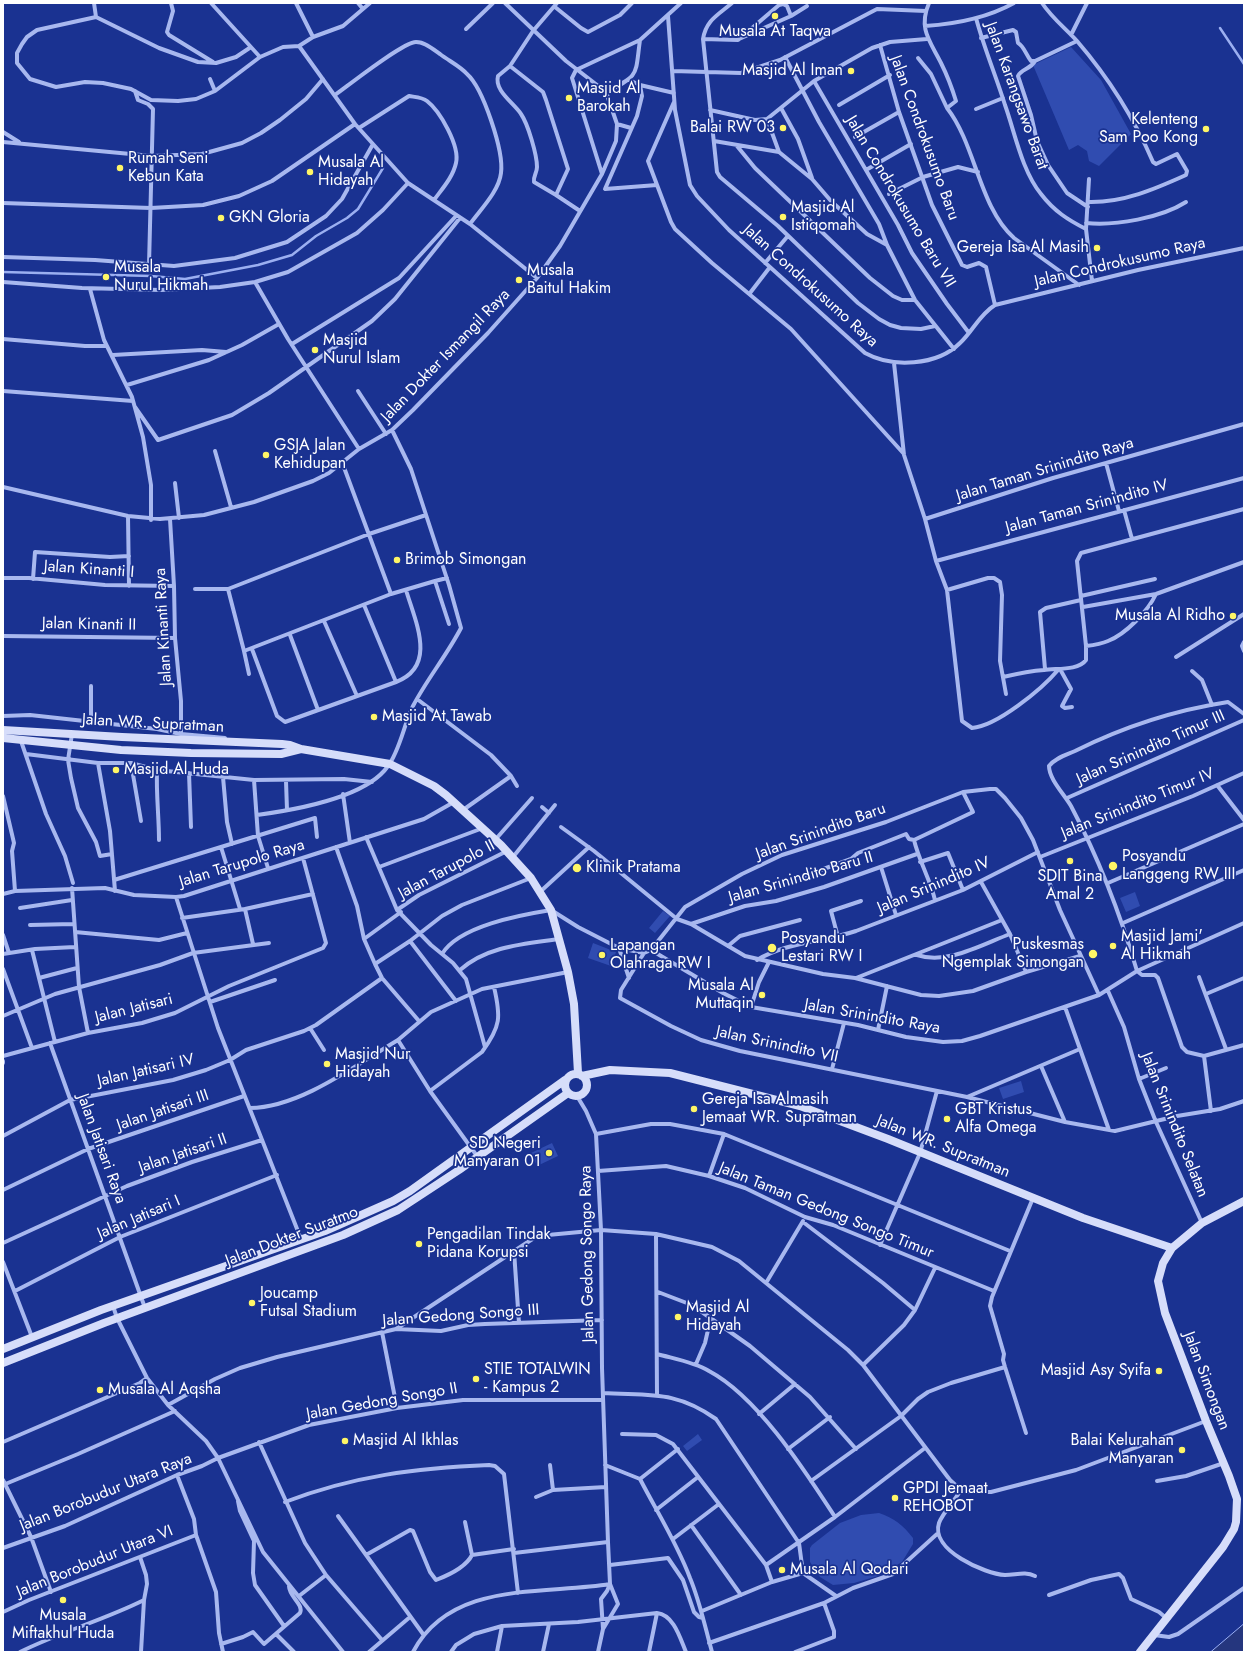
<!DOCTYPE html>
<html>
<head>
<meta charset="utf-8">
<style>
  body { margin:0 }
  #map { position:relative; width:1247px; height:1655px; overflow:hidden; background:#1a3291; font-family:Jost,sans-serif }
  canvas { display:block }
  .frame { position:absolute; inset:0; border:4px solid #fff; pointer-events:none }
</style>
</head>
<body>
<div id="map">
<canvas width="1247" height="1655"></canvas>
<div class="frame"></div>
</div>
<script>
const context = document.querySelector('canvas').getContext('2d');
context.lineJoin = 'round';
function fill(path, color) { context.fillStyle = color; context.fill(path, 'evenodd'); }
function stroke(path, color, width, dash) { context.strokeStyle = color; context.lineWidth = width; context.lineCap = dash ? 'butt' : 'round'; context.setLineDash(dash || []); context.stroke(path); }
function label(font, color, halo, rows, align = 'center') {
  context.font = font + ' Jost,sans-serif'; context.lineWidth = 3.5; context.setLineDash([]); context.textBaseline = 'middle'; context.strokeStyle = halo; context.fillStyle = color; for (const [text, x, y, turn = 0] of rows) {
    context.save(); context.translate(x, y); context.rotate((+turn || 0) * Math.PI / 180); context.textAlign = isNaN(turn) ? turn : align; if (halo) context.strokeText(text, 0, 0); context.fillText(text, 0, 0); context.restore();
  }
}
fill(new Path2D(`
  M1071,47L1101,80L1131,134L1099,166L1089,161L1087,151L1078,145L1069,150L1033,65Z
  M1135,892L1140,906L1126,912L1120,898Z
  M663,911L670,916L655,933L649,928Z
  M593,943L616,952L611,966L588,958Z
  M1021,1081L1024,1092L1003,1099L999,1088Z
  M552,1143L558,1156L537,1166L531,1153Z
  M698,1434L702,1440L687,1451L683,1446Z
  M879,1513C894,1518 903,1525 913,1538V1544L902,1562L878,1576L854,1583L833,1585L820,1577L810,1562V1548L812,1545L840,1523L861,1515Z`), '#304cb0');
const water = new Path2D(`
  M1244,1624V1652H1211Z`);
fill(water, '#25367e');
stroke(water, '#9baff1', 1);
stroke(new Path2D(`
  M1220,28L1244,64
  M3,272L151,276L185,279L258,265L292,255L316,236L347,218L358,209L383,168`), '#9baff1', 2.5);
stroke(new Path2D(`
  M94,3L96,17
  M171,3L173,11L167,32L169,35L213,62
  M211,3L260,57
  M296,3L313,37
  M358,3L363,9
  M505,3L566,61L606,92
  M557,3L533,31L510,66L543,92L546,100L568,169L556,195L580,211
  M732,3C718,15 706,20 703,39L717,172L720,177L778,226L858,303L879,319L890,325L901,328L921,329L935,326
  M929,3C918,29 930,41 941,63C947,75 952,88 956,101L947,108C976,145 979,207 1014,238L1079,285
  M1042,3C1052,18 1065,28 1077,41C1108,77 1134,118 1153,162L1156,164L1177,154L1187,171L1186,175C1155,189 1123,203 1088,202
  M555,7L581,28L588,32L620,15L632,3
  M668,16L675,110L690,185L697,196L729,230L865,353C892,368 937,366 960,343C973,331 979,315 995,305L1138,270L1244,248
  M976,18C984,48 996,76 1005,105C1015,133 1022,171 1041,194C1054,211 1068,220 1086,229
  M925,26C956,24 987,18 1014,3
  M466,29L493,3
  M1071,35L1087,3
  M981,38L1013,30L1016,32L1018,43C1024,46 1026,55 1031,61H1035L1077,41
  M703,39L738,40L779,5L783,4L787,6L791,16
  M739,39L791,16L807,6
  M880,45L899,112L932,205L962,265L967,267L979,263L986,267L995,305
  M299,46L355,124L408,183L470,224L537,278
  M251,47L236,57L216,63L198,62L159,48L96,17L37,30L27,37L22,44L17,53V63L30,79L56,87L85,82L103,83L131,89L151,100L178,101L196,99L215,91L260,57L283,47L299,46L313,37L343,26L370,3
  M785,57L819,122L879,224L887,245L915,300L954,349
  M918,58L931,74L947,108
  M1035,61C1031,69 1021,69 1018,76L1031,115L1037,141L1048,165L1067,193L1088,207
  M510,66L498,76C494,91 514,103 521,114C528,124 537,155 537,167C537,173 533,176 534,182L556,195
  M673,71L741,73L780,60L877,9L926,11
  M210,79L215,91
  M629,80L640,85L674,93
  M814,81L898,225L912,253L947,304L969,333
  M640,85L642,96L637,116L605,189L657,185
  M135,91L138,100L148,104L153,109L149,265
  M606,92C640,75 635,76 640,40
  M335,95C349,85 403,42 416,42C425,42 433,49 440,54C449,61 460,66 467,74C483,88 504,151 501,173C499,191 481,209 470,224
  M674,102L648,161L671,222L675,229L712,263L791,329L904,454
  M839,105L890,75
  M781,108L798,139L812,178
  M976,109L1003,98
  M710,110L755,120L767,119L814,81L872,48L890,42L927,39
  M767,119L779,152
  M617,124L631,128
  M359,128L409,96C414,97 422,97 427,101C440,111 460,146 456,163C453,177 442,189 434,200
  M3,132L19,142
  M855,137L899,112
  M714,141L779,152
  M3,142L152,156L202,154L242,143L261,133L280,120L306,99L323,79
  M737,146L755,168L870,278L893,296L902,300H915
  M779,152L812,179L831,201L867,234L887,245
  M866,170L911,144
  M602,174L572,78L576,70L640,40L681,3
  M1089,179L1086,229L1092,281
  M889,194L923,177L958,167L978,172
  M3,203L151,208L203,205L239,196L272,181L355,124
  M1086,223C1115,226 1161,218 1186,202
  M3,257L95,260L174,266L235,258L287,242L326,216L342,199L373,144
  M765,263L787,237
  M3,282L82,288L161,290L220,287L255,282L288,272L357,233L383,210L408,183
  M255,282L288,339L359,449
  M90,289L104,340L132,397L143,437L151,485V520
  M750,293L770,267
  M3,339L85,346H107
  M292,344L399,278L456,216
  M113,355L202,350L226,352
  M894,363L904,455L925,519L936,561L947,590L962,721L972,728C997,726 1042,689 1058,670
  M127,385L209,360L242,345L279,324
  M3,391L133,401
  M358,391L386,434
  M135,407L158,440L232,415L269,393L372,321L395,299L460,218
  M215,451L231,507
  M342,462L391,594
  M1106,463L1119,511
  M175,483L179,518
  M3,487L128,516L160,519L204,515L254,502L313,481L329,473L359,449L392,430L413,410L488,333L537,278L560,246L602,174L616,141L617,124L606,92
  M1124,510L1132,539
  M128,516L129,586
  M170,519L174,586L175,638L181,701V734
  M925,519L1053,478L1244,424
  M936,561L1244,478
  M3,578H29L105,585L174,586
  M33,579L35,552L110,557L129,556
  M435,581L447,578
  M195,589H228L369,534L426,515
  M228,589L244,651L391,594L435,581L449,624
  M947,590L988,578H994L1000,582L1002,595L1000,661L1006,694
  M1081,596L1155,579
  M364,605L396,682
  M1083,607L1156,594L1244,562
  M324,621L357,696
  M290,635L318,710
  M3,636L175,638
  M1244,642L1242,646L1244,651
  M1086,646C1094,645 1101,644 1108,641C1126,634 1148,611 1156,594
  M252,649L277,716L285,722L396,682C438,666 415,621 406,590
  M244,651L249,674
  M1176,657L1244,614
  M1045,669L1040,612L1046,608L1081,600
  M1060,669L1071,689L1062,706L1065,708L1072,707
  M1192,671L1202,680L1212,705
  M1003,677C1016,674 1030,671 1044,670C1056,668 1078,671 1086,660V646L1077,561L1081,553L1244,509
  M417,699L491,755L511,776L463,810
  M3,716L30,715L157,729L181,734L225,738
  M91,722V686
  M72,734L68,760L71,778L78,808L96,842L100,856L112,854
  M21,741L46,814L65,856L73,883
  M26,754L98,763H131L157,770L254,780L344,779L372,782
  M98,763L110,831L115,891
  M131,763L141,821
  M157,770C156,793 159,817 159,840
  M189,773L191,827
  M511,776L517,786
  M223,777L227,822L232,844
  M254,780L258,836L268,868
  M286,781L287,810
  M1217,785L1244,820
  M343,794L350,843
  M3,796L14,843L12,851L15,891
  M1067,798L1244,720
  M542,807L549,813
  M257,815C294,810 366,798 388,766C400,750 404,724 413,706C427,679 447,655 461,628L449,585L411,469L392,430
  M561,827L594,851L677,919L691,924L745,956L823,974L855,978L921,995L939,996L973,991L1026,972L1080,956
  M366,837L397,910L431,945L453,963L466,979L485,1047
  M495,840L532,798
  M914,840C919,861 930,879 935,900
  M221,847L240,909
  M336,847L357,906L364,939L375,964L382,978L419,1021
  M513,857L555,805
  M1040,857L1193,796L1244,773
  M920,862L948,853L963,890
  M379,867L483,828
  M881,867L896,915
  M114,880L315,818L317,837
  M981,882L1010,934L1026,972
  M785,883L851,859L858,853L906,834L909,839L914,840L973,812L963,792
  M1108,883L1244,824
  M72,888L79,987L88,1033
  M541,891L589,847
  M3,894L15,891L105,888L134,895L176,897L184,896L424,819L454,802
  M176,897L218,1028L301,1239
  M20,908L72,900
  M245,909L253,944
  M397,910L419,895L507,851
  M182,918L245,909L313,894
  M1123,923L1244,870
  M691,924L745,906L776,901L824,887L917,854
  M30,925L73,924
  M75,932L159,940L187,933
  M3,935L9,953
  M838,937L831,911L861,901
  M364,939L401,912
  M410,941L456,1001
  M728,946L740,936L800,920
  M619,948L629,978
  M32,950L55,1042
  M651,950L723,993L751,1007L858,1025L906,1037L943,1042L962,1041L980,1036L1099,995L1137,971L1244,923
  M3,954L35,949L75,947
  M442,954C459,926 520,915 551,910L578,927L619,948L644,953
  M917,955C947,965 981,945 1010,934
  M757,960C787,942 823,942 856,931L963,890L1038,852
  M375,964L410,941L442,916L462,905L531,878
  M3,969L32,1048
  M460,970C487,946 524,944 559,939
  M1137,971C1120,913 1099,859 1071,806C1064,794 1049,779 1049,766C1055,758 1066,755 1075,751C1123,727 1176,710 1228,702L1244,714
  M1137,971L1142,975H1155L1158,978L1182,1047L1187,1052L1204,1056L1211,1111
  M1199,977L1226,1049
  M39,978L77,968
  M856,978L1002,920
  M1108,991L1124,1027L1139,1079L1156,1122L1202,1223
  M1206,994L1244,978
  M1099,995L1060,910L1033,840L1021,818L1005,798L996,789H990L963,792L886,822L782,855L742,874L685,907L651,950L644,953L621,990L620,998L671,1026L701,1040L740,1051L967,1097L1065,1122L1115,1131L1177,1116L1220,1109L1244,1101
  M210,1002L275,980
  M751,1007L759,982L769,962
  M1065,1007L1109,1130
  M3,1016L55,994L160,965L193,953L269,943
  M310,1028L324,1050
  M878,1030L887,986
  M398,1040L431,1012L482,989L568,972
  M50,1043L145,1308
  M3,1056L88,1033L142,1023L175,1013L229,986L323,948L326,943L303,858
  M1204,1056L1244,1045
  M3,1061V1063
  M1041,1066L1065,1122
  M832,1069L844,1023
  M1139,1079L1166,1068
  M430,1091L482,1052C501,1026 501,1017 494,987
  M577,1096L586,1111L596,1134L601,1230L602,1368L608,1542L610,1584L618,1604L603,1629
  M967,1097L1080,1049
  M250,1108C299,1108 356,1065 398,1040L430,1091L477,1156
  M596,1134L651,1124H670L724,1134L1010,1251
  M3,1136L70,1100L173,1080L206,1070L230,1060L246,1050L304,1031L316,1025L382,978
  M598,1171L666,1166L709,1176L745,1188L805,1217L833,1225L994,1291
  M709,1176L724,1134
  M3,1190L88,1149L244,1096
  M803,1222L883,1283L915,1310
  M656,1234L657,1395
  M3,1243L127,1186L192,1162L262,1140
  M880,1245L920,1153L937,1091
  M514,1251L519,1323
  M3,1262L32,1337
  M766,1283L803,1221
  M15,1291L120,1237L277,1175
  M658,1292L692,1305L750,1346L810,1397L856,1449
  M113,1306L117,1318L147,1378L168,1405L206,1441L218,1458L263,1552L343,1652
  M396,1329L537,1236L601,1230L656,1234L712,1247L739,1261L848,1350L863,1365L950,1480L961,1490L967,1492H991L1076,1470L1206,1421
  M382,1332L397,1408
  M657,1354C675,1359 694,1362 709,1371C758,1397 805,1471 835,1517
  M696,1364L705,1343L711,1317
  M863,1365L904,1325L915,1310L935,1268
  M603,1393C649,1396 675,1390 716,1419L799,1543L803,1573L836,1596
  M168,1405L215,1379L240,1368L277,1357L396,1329L441,1331L468,1325L485,1324L602,1320
  M759,1414L795,1384
  M1026,1433L1005,1367L1003,1360L1004,1354L990,1306L992,1297L1033,1198
  M622,1434L656,1435L673,1444L766,1565L772,1582
  M3,1442L140,1383L147,1378
  M259,1442L305,1543L326,1575L382,1640
  M788,1449L830,1417
  M550,1465L553,1490
  M605,1465L640,1479L678,1449
  M177,1475L194,1519L196,1535L216,1592L219,1633L223,1652
  M640,1479C657,1512 677,1543 690,1578C700,1602 705,1627 712,1652
  M3,1480L31,1537L51,1592
  M811,1481L901,1416L918,1399L928,1392L951,1383L1005,1367
  M1157,1481L1186,1476L1224,1463
  M3,1485L78,1454L175,1411
  M961,1490C955,1500 942,1514 939,1523C930,1550 985,1574 1005,1575C1016,1575 1025,1571 1035,1576
  M536,1497L553,1490L606,1487
  M238,1501L240,1511L254,1541L253,1573L255,1585L284,1626
  M285,1502C353,1476 416,1468 489,1465L495,1466L504,1474L518,1593
  M656,1510L698,1477
  M338,1516L423,1634
  M465,1522L472,1555
  M691,1525L741,1595
  M673,1539L719,1504
  M3,1548L65,1526L177,1475L202,1466L218,1458L309,1425L397,1408L463,1400H603
  M514,1553L608,1542
  M366,1555L410,1530L413,1531L430,1572L436,1580C449,1575 466,1567 472,1555L514,1549
  M140,1557L146,1575L147,1584L144,1600L141,1652
  M610,1565L668,1558L683,1580L694,1612L699,1617L703,1618
  M766,1565L835,1517L925,1448
  M1049,1595L1091,1580L1119,1574L1123,1578L1131,1599L1159,1612L1165,1617
  M299,1596L326,1575
  M702,1611L772,1582L803,1573
  M3,1612L29,1600L196,1535
  M276,1634L294,1652
  M1154,1635L1169,1637L1178,1634L1244,1588
  M709,1643L824,1603L853,1588L893,1574L937,1534
  M221,1644L243,1637L253,1632L264,1644L300,1613C304,1604 289,1597 289,1586
  M20,1652C60,1632 104,1620 144,1600
  M369,1652L410,1617
  M413,1652C451,1580 543,1595 610,1584
  M451,1652L456,1645L474,1634L502,1626L578,1622L657,1613C674,1615 680,1638 686,1652
  M497,1652L502,1626
  M543,1652L549,1624
  M598,1652L603,1629L601,1599L607,1591L610,1584
  M649,1652L657,1613
  M795,1652L834,1637V1631L824,1603`), '#a8b8ef', 4);
stroke(new Path2D(`
  M3,730L122,737L282,744L290,745L301,749L390,764L434,786L446,795L501,845L531,878L551,910L568,972L574,1004L578,1073
  M3,738L121,750L191,753L281,754L301,749
  M565 1085a11 11 0 1 1 22 0a11 11 0 1 1-22 0Z
  M582,1076L610,1070L670,1073L800,1106L888,1139L1083,1218L1172,1248
  M3,1349L101,1310L325,1231L393,1201L410,1191L565,1080
  M3,1363L104,1323L343,1235L398,1210L459,1170L568,1093
  M1140,1652L1223,1547L1234,1529L1236,1522L1237,1499L1229,1476L1206,1421L1165,1313L1158,1281L1163,1263L1172,1248L1202,1223L1244,1201`), '#d6ddfa', 8);
for (const [x, y, r, color] of [
  [775,16,4,"#fff666"],
  [851,71,4,"#fff666"],
  [569,98,4,"#fff666"],
  [783,128,4,"#fff666"],
  [1206,129,4,"#fff666"],
  [120,168,4,"#fff666"],
  [310,172,4,"#fff666"],
  [783,217,4,"#fff666"],
  [221,218,4,"#fff666"],
  [1097,248,4,"#fff666"],
  [106,277,4,"#fff666"],
  [519,280,4,"#fff666"],
  [315,350,4,"#fff666"],
  [266,455,4,"#fff666"],
  [397,560,4,"#fff666"],
  [1233,616,4,"#fff666"],
  [374,717,4,"#fff666"],
  [116,770,4,"#fff666"],
  [1070,861,4,"#fff666"],
  [1113,866,5,"#fff666"],
  [577,868,5,"#fff666"],
  [1113,946,4,"#fff666"],
  [772,948,5,"#fff666"],
  [1093,954,5,"#fff666"],
  [602,955,4,"#fff666"],
  [762,995,4,"#fff666"],
  [327,1064,4,"#fff666"],
  [694,1109,4,"#fff666"],
  [947,1119,4,"#fff666"],
  [549,1153,4,"#fff666"],
  [419,1244,4,"#fff666"],
  [252,1303,4,"#fff666"],
  [678,1317,4,"#fff666"],
  [1159,1371,4,"#fff666"],
  [476,1379,4,"#fff666"],
  [100,1390,4,"#fff666"],
  [345,1441,4,"#fff666"],
  [1182,1450,4,"#fff666"],
  [895,1498,4,"#fff666"],
  [782,1570,4,"#fff666"],
  [63,1600,4,"#fff666"]
]) { const dot = new Path2D(); dot.arc(x, y, r, 0, 2 * Math.PI); context.fillStyle = color; context.fill(dot); stroke(dot, '#1a3291', 1.5); }
label('16px', '#fff', '#1a3291', [
  ["Musala At Taqwa",775,32,"center"],
  ["Masjid Al Iman",843,71,"right"],
  ["Masjid Al",577,89],
  ["Barokah",577,107],
  ["Kelenteng",1198,120,"right"],
  ["Sam Poo Kong",1198,138,"right"],
  ["Balai RW 03",775,128,"right"],
  ["Rumah Seni",128,159],
  ["Kebun Kata",128,177],
  ["Musala Al",318,163],
  ["Hidayah",318,181],
  ["Masjid Al",791,208],
  ["Istiqomah",791,226],
  ["GKN Gloria",229,218],
  ["Gereja Isa Al Masih",1089,248,"right"],
  ["Musala",114,268],
  ["Nurul Hikmah",114,286],
  ["Musala",527,271],
  ["Baitul Hakim",527,289],
  ["Masjid",323,341],
  ["Nurul Islam",323,359],
  ["GSJA Jalan",274,446],
  ["Kehidupan",274,464],
  ["Brimob Simongan",405,560],
  ["Musala Al Ridho",1225,616,"right"],
  ["Masjid At Tawab",382,717],
  ["Masjid Al Huda",124,770],
  ["Posyandu",1122,857],
  ["Langgeng RW III",1122,875],
  ["Klinik Pratama",586,868],
  ["SDIT Bina",1070,877,"center"],
  ["Amal 2",1070,895,"center"],
  ["Masjid Jami'",1121,937],
  ["Al Hikmah",1121,955],
  ["Posyandu",781,939],
  ["Lestari RW I",781,957],
  ["Puskesmas",1084,945,"right"],
  ["Ngemplak Simongan",1084,963,"right"],
  ["Lapangan",610,946],
  ["Olahraga RW I",610,964],
  ["Musala Al",754,986,"right"],
  ["Muttaqin",754,1004,"right"],
  ["Masjid Nur",335,1055],
  ["Hidayah",335,1073],
  ["Gereja Isa Almasih",702,1100],
  ["Jemaat WR. Supratman",702,1118],
  ["GBT Kristus",955,1110],
  ["Alfa Omega",955,1128],
  ["SD Negeri",541,1144,"right"],
  ["Manyaran 01",541,1162,"right"],
  ["Pengadilan Tindak",427,1235],
  ["Pidana Korupsi",427,1253],
  ["Joucamp",260,1294],
  ["Futsal Stadium",260,1312],
  ["Masjid Al",686,1308],
  ["Hidayah",686,1326],
  ["STIE TOTALWIN",484,1370],
  ["- Kampus 2",484,1388],
  ["Masjid Asy Syifa",1151,1371,"right"],
  ["Musala Al Aqsha",108,1390],
  ["Masjid Al Ikhlas",353,1441],
  ["Balai Kelurahan",1174,1441,"right"],
  ["Manyaran",1174,1459,"right"],
  ["GPDI Jemaat",903,1489],
  ["REHOBOT",903,1507],
  ["Musala Al Qodari",790,1570],
  ["Musala",63,1616,"center"],
  ["Miftakhul Huda",63,1634,"center"]
], 'left');
label('16px', '#fff', '#1a3291', [
  ["Jalan Karangsawo Barat",1016,96,70],
  ["Jalan Condrokusumo Baru",924,138,70],
  ["Jalan Condrokusumo Baru VII",900,202,59],
  ["Jalan Condrokusumo Raya",1120,263,-13],
  ["Jalan Condrokusumo Raya",810,286,42],
  ["Jalan Dokter Ismangil Raya",446,356,-46],
  ["Jalan Taman Srinindito Raya",1045,470,-17],
  ["Jalan Taman Srinindito IV",1087,507,-15],
  ["Jalan Kinanti I",89,570,4],
  ["Jalan Kinanti II",89,625,1],
  ["Jalan Kinanti Raya",164,627,-93],
  ["Jalan WR. Supratman",153,724,3],
  ["Jalan Srinindito Timur III",1151,748,-24],
  ["Jalan Srinindito Timur IV",1138,804,-22],
  ["Jalan Srinindito Baru",821,832,-20],
  ["Jalan Tarupolo Raya",242,864,-17],
  ["Jalan Tarupolo II",447,870,-28],
  ["Jalan Srinindito Baru II",801,878,-16],
  ["Jalan Srinindito IV",934,886,-23],
  ["Jalan Jatisari",134,1009,-14],
  ["Jalan Srinindito Raya",872,1017,10],
  ["Jalan Srinindito VII",777,1045,12],
  ["Jalan Jatisari IV",146,1071,-13],
  ["Jalan Jatisari III",163,1111,-19],
  ["Jalan Srinindito Selatan",1174,1125,68],
  ["Jalan WR. Supratman",943,1147,22],
  ["Jalan Jatisari Raya",101,1149,70],
  ["Jalan Jatisari II",183,1154,-19],
  ["Jalan Taman Gedong Songo Timur",826,1211,22],
  ["Jalan Jatisari I",139,1218,-23],
  ["Jalan Dokter Suratmo",292,1237,-21],
  ["Jalan Gedong Songo Raya",588,1254,-91],
  ["Jalan Gedong Songo III",461,1316,-4],
  ["Jalan Simongan",1206,1381,69],
  ["Jalan Gedong Songo II",382,1402,-10],
  ["Jalan Borobudur Utara Raya",106,1493,-22],
  ["Jalan Borobudur Utara VI",95,1562,-22]
]);
</script>
</body>
</html>
